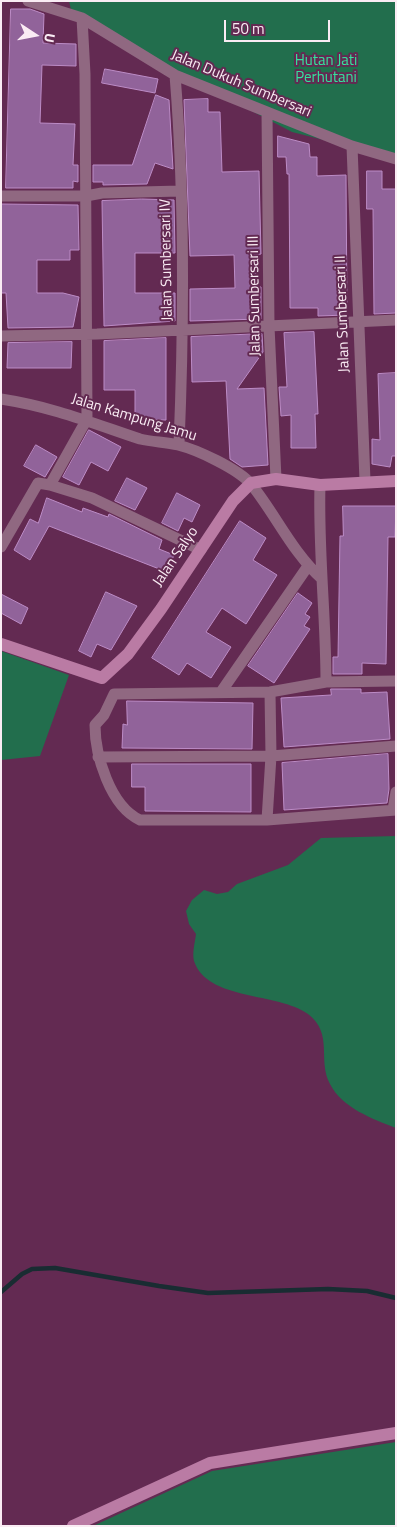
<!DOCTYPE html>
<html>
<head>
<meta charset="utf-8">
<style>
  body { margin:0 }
  #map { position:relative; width:397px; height:1527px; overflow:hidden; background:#632a52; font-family:"Titillium Web",sans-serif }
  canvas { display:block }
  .frame { position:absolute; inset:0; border:2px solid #faecf4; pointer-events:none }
  .north { position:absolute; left:10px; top:10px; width:50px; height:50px; -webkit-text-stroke:4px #632a52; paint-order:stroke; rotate:101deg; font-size:14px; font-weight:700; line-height:20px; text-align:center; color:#faecf4 }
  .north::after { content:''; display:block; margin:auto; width:18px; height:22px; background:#faecf4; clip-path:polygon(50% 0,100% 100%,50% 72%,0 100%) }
  .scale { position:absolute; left:224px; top:20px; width:106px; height:22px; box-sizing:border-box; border:2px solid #faecf4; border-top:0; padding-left:6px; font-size:15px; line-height:18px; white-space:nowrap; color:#faecf4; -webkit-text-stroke:4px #632a52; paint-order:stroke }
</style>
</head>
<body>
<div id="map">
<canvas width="397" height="1527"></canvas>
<div class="frame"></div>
<div class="north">U</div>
<div class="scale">50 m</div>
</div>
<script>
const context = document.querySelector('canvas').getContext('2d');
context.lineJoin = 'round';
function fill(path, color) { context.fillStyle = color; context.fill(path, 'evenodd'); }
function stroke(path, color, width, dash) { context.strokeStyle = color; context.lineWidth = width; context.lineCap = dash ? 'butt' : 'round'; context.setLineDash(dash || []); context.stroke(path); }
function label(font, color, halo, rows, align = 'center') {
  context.font = font + ' "Titillium Web",sans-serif'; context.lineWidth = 4; context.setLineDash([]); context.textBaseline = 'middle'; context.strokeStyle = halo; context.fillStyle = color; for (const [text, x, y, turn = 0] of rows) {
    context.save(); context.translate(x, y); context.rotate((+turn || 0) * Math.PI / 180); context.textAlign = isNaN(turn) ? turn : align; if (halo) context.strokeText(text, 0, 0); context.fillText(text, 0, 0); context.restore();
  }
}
fill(new Path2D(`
  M69,1H396V158L292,132L73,18Z
  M1,651L69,675L40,756L1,760Z
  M396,836V1128C373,1119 342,1108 330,1084C317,1060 334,1034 308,1014C278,992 207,1001 194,961C192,953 195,942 196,934L189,924L186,911L192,900L204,890L217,894L228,892L237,884L288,865L321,838Z
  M396,1442V1526H93L212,1471Z`), '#226e4d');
stroke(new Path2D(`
  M1,1292L22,1274L32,1269L55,1268L159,1286L208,1293L328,1289L367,1291L396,1298`), '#192c32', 4.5);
const building = new Path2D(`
  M11,9H30L44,14L43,43L76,44V66L42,65L40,123L75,124L73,165H78V182L73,181V188H6Z
  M105,69L158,79L155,93L102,83Z
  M156,95L169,100L173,169L155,163L147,184L103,185V182H93V165H132Z
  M208,99V112H220L222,172L259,171L261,254L256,255V287H261V319L190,321V289L235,288L234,255L190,256L184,100Z
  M278,136L309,144L310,157H317V176L346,175L347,315L318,316V308H290L289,174H287L286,157H278Z
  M367,171H382V189H396V313L374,314L373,209H367Z
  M142,199L174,200L175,253H135V293H175V321L104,326L102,201Z
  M1,204L78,205L79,250H70V260H37V293H63L79,297L73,327L8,328L6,293H1Z
  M314,332L318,414H315L316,448H291V415L281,416L279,387H287L284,333Z
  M262,334L263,352L237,389L264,388L268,465L242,467L230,459L226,381L192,382L191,337Z
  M166,338V420H135V390H104V341Z
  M72,342L71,368H7L8,343Z
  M396,373V456H392L390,467L372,464V439L380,440L378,374Z
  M89,430L121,447L108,471L91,462L79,485L63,477Z
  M36,445L57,457L45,477L24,466Z
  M127,478L147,488L135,510L115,501Z
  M177,493L200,505L192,522L184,518L178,531L162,523Z
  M47,498L82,512L83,508L108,517L109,514L162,540L159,549L174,555L167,572L49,526L30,560L14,550L30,519L38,523Z
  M343,506H396L395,537H388L386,664L362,663V674H333V657H338L340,536H343Z
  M240,521L266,538L253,560L277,575L246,624L222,608L206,632L231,647L211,678L187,663L179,675L152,658Z
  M106,592L137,606L111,650L97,644L91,657L79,651Z
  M298,593L312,603L305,614L310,617L304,626L310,629L274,683L248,666Z
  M1,594L28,608L21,624L1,613Z
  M331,689H361V693L387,692L390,739L284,747L281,698L331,695Z
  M127,701L253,703L252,749L122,748L123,724L127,725Z
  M388,754L389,789L387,803L284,810L282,763Z
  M132,764H251V812L145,811V787H132Z`);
fill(building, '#91639a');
stroke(building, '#bc8cc6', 1);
stroke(new Path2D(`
  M28,1L82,18L175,75L352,146L396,159
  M175,75C185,198 184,322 179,445
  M267,112L269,326L276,479
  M352,146L365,481
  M1,196H86L102,193L180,191
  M1,336L97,334L396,320
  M1,399C53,407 92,423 140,439C153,442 166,442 178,445C198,450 238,469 251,484C276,515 292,552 322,579
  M50,485L92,498L201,550
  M320,485C318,551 326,616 326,682
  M1,547L38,483L50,485L87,419L85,74L82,18
  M221,692L308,566
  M114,694L104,715L95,725C95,755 110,806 140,820H267L396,810
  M114,694L270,692L326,682L396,681
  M98,757L271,756L396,746
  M393,810L396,792
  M267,820L271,756L270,692`), '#906881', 11);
stroke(new Path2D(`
  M1,644L102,678L128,654L161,609L233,501L251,483L276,479L320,485L396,481
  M73,1526L210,1463L396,1433`), '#ba7ba4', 12);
label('15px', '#34e39d', '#632a52', [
  ["Hutan Jati",326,61],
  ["Perhutani",326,78]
]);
label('15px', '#faecf4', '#632a52', [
  ["Jalan Dukuh Sumbersari",241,84,23],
  ["Jalan Sumbersari IV",167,260,-91],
  ["Jalan Sumbersari III",255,296,-91],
  ["Jalan Sumbersari II",343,314,-92],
  ["Jalan Kampung Jamu",134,418,17],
  ["Jalan Salyo",176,557,-56]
]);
</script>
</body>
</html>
